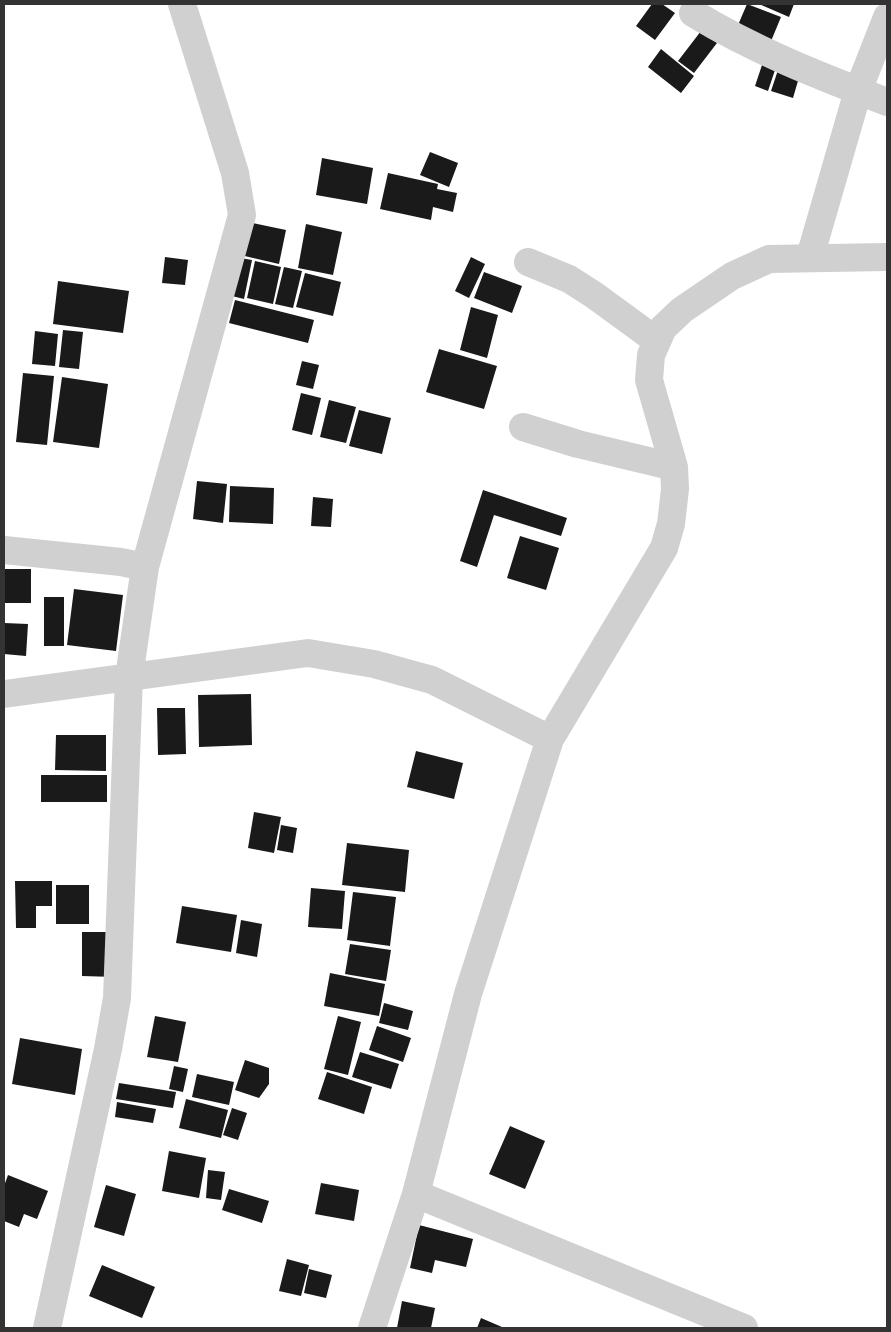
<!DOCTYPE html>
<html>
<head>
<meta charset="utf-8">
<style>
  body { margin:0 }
  #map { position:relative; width:891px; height:1332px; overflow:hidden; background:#fff; font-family:Jost,sans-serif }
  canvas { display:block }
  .frame { position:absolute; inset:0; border:5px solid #333; pointer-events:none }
</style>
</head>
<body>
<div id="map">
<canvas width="891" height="1332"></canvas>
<div class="frame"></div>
</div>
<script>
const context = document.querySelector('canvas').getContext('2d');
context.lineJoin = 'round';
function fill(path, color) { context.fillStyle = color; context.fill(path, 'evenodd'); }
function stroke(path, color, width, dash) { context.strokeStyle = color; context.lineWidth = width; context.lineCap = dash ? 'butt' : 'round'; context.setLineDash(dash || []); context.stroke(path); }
fill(new Path2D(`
  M652,4H662L675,13L655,40L636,26Z
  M747,4L781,17L769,46L735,32Z
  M759,4H794L789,17Z
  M701,31L717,43L694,73L678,61Z
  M661,49L694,76L681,93L648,67Z
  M764,59L777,64L768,91L755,86Z
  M779,67L800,74L793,98L771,91Z
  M430,152L458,163L449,187L420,175Z
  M322,158L373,168L367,204L316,195Z
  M388,173L438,184L437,189L457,193L453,212L433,207L431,220L380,209Z
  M243,221L286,230L279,264L236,254Z
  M306,224L342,232L333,275L298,268Z
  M165,257L188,260L185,285L162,283Z
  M235,257L252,260L244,299L228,295Z
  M471,257L485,264L469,298L455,291Z
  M255,261L281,267L273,304L247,298Z
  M284,267L302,271L293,308L275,304Z
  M484,272L522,286L512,313L474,298Z
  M305,273L341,282L333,316L296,307Z
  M58,281L129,291L123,333L53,324Z
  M235,300L314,320L308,343L229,323Z
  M471,307L498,315L487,358L460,350Z
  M63,330L83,332L79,369L59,367Z
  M35,331L58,334L55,366L32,364Z
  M439,349L497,366L484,409L426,392Z
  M302,361L319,365L313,389L296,385Z
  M23,373L54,376L47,445L16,442Z
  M62,377L108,384L99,448L53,442Z
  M301,393L321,398L312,435L292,430Z
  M329,400L356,407L346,443L320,437Z
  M359,410L391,418L382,454L349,446Z
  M197,481L227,484L223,523L193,519Z
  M230,486L274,488L273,524L229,522Z
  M483,490L567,518L561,536L494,515L477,567L460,561Z
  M313,497L333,499L331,527L311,526Z
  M520,536L559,548L546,590L507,578Z
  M4,569H31V603H4Z
  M74,589L123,595L116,651L67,645Z
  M44,597H64V646H44Z
  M4,623L28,624L26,656L4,654Z
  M251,694L252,745L199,747L198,695Z
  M157,708H185L186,754L158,755Z
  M56,735H106V771L55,770Z
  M416,751L463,763L454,799L407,787Z
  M41,775H107V802H41Z
  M254,812L281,817L274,853L248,848Z
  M281,825L297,828L293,853L277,850Z
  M347,843L409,850L405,892L342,885Z
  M15,881H52V906H36V928H16Z
  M56,885H89V924H56Z
  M311,888L345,891L342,929L308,927Z
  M353,892L396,897L390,946L347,940Z
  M182,906L237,915L231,952L176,943Z
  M241,920L262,924L257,957L236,953Z
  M82,932H115V977L82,976Z
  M350,944L391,950L386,981L345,974Z
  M330,973L385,984L379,1016L324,1006Z
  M384,1003L413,1011L408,1030L379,1023Z
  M155,1016L186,1022L178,1062L147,1057Z
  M338,1016L361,1022L348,1075L324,1069Z
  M377,1026L411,1038L403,1062L369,1050Z
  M20,1038L82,1049L75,1095L12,1084Z
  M360,1052L399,1064L391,1089L352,1077Z
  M245,1060L269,1068V1084L259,1098L235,1090Z
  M174,1066L188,1069L183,1092L169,1089Z
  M327,1072L372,1087L364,1114L318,1099Z
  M197,1074L234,1082L229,1105L192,1097Z
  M119,1083L176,1092L173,1108L116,1099Z
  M186,1099L228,1110L221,1138L179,1128Z
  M117,1102L156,1109L153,1123L115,1117Z
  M232,1108L247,1113L238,1140L223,1135Z
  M510,1126L545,1141L525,1189L489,1174Z
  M169,1151L206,1158L199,1198L162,1191Z
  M208,1170L225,1172L221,1200L206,1198Z
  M8,1175L48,1191L37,1219L24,1214L19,1227L4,1221V1186Z
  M321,1183L359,1190L354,1221L315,1214Z
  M106,1185L136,1194L124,1236L94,1227Z
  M229,1189L269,1201L262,1223L222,1210Z
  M419,1225L473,1239L466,1267L435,1260L432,1273L410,1268Z
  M287,1259L309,1265L301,1296L279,1291Z
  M102,1265L155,1287L142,1318L89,1296Z
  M309,1269L332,1275L326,1298L304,1293Z
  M402,1301L435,1308L431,1328H397Z
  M481,1318L502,1327L501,1328H477Z`), '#1a1a1a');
stroke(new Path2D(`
  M693,13C755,51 820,76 887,102
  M810,257L858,91L887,17
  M528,262L569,279L594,295L657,341
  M523,427L578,444L674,467
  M4,550L121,562L145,567
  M4,694L308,653L374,664L432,680L550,739
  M416,1194L468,994L550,739L664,548L671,524L675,489L674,467L649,380L651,355L663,328L682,310L732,276L769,259L887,257
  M47,1328L108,1049L117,998L129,677L145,567L242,215L235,173L182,4
  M372,1328L416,1194L744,1328`), '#d0d0d0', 28);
</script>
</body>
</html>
